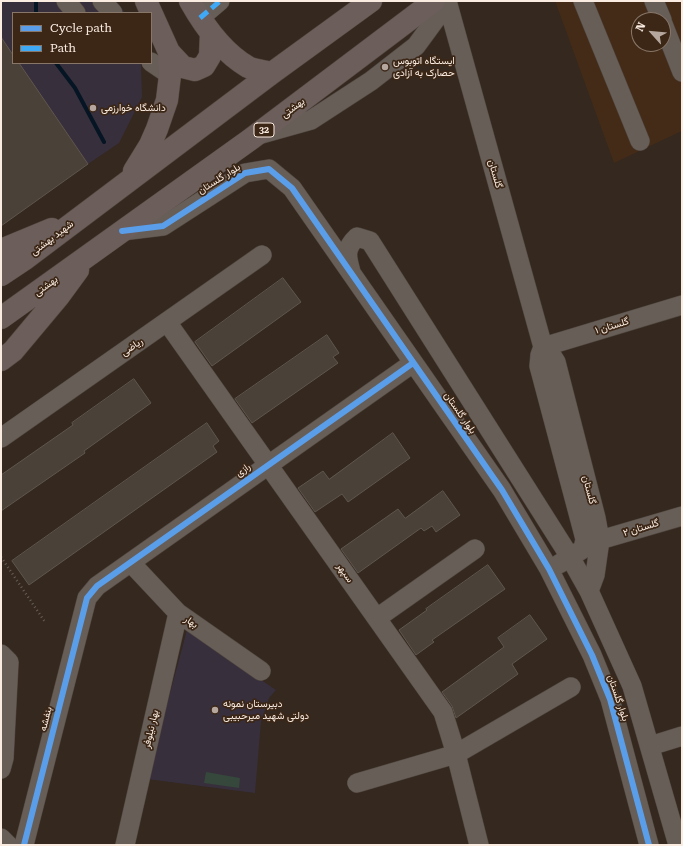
<!DOCTYPE html>
<html>
<head>
<meta charset="utf-8">
<style>
  body { margin:0 }
  #map { position:relative; width:683px; height:846px; overflow:hidden; background:#34281f; font-family:"Roboto Serif",serif }
  canvas { display:block }
  .frame { position:absolute; inset:0; border:2px solid #faece1; pointer-events:none }
  .legend { position:absolute; left:12px; top:12px; width:140px; height:52px; box-sizing:border-box; background:#3c2717; border:1px solid #887668; margin:0; padding:5px 7px; list-style:none; font-size:12px; color:#faece1 }
  .legend li { display:flex; align-items:center; gap:8px; height:20px }
  .legend b { width:20px; border:1px solid #887668 }
  .north { position:absolute; left:631px; top:12px; width:40px; height:40px; box-sizing:border-box; background:#3c2717; border:1px solid #887668; border-radius:50%; rotate:297deg; font-size:11px; font-weight:700; line-height:16px; text-align:center; color:#faece1 }
  .north::after { content:''; display:block; margin:auto; width:14px; height:18px; background:#b5a79d; clip-path:polygon(50% 0,100% 100%,50% 72%,0 100%) }
</style>
</head>
<body>
<div id="map">
<canvas width="683" height="846"></canvas>
<div class="frame"></div>
<ul class="legend">
<li><b style="height:5px;background:#5a9eea"></b>Cycle path</li>
<li><b style="height:5px;background:#3fa9f5"></b>Path</li>
</ul>
<div class="north">N</div>
</div>
<script>
const context = document.querySelector('canvas').getContext('2d');
context.lineJoin = 'round';
function fill(path, color) { context.fillStyle = color; context.fill(path, 'evenodd'); }
function stroke(path, color, width, dash) { context.strokeStyle = color; context.lineWidth = width; context.lineCap = dash ? 'butt' : 'round'; context.setLineDash(dash || []); context.stroke(path); }
function label(font, color, halo, rows, align = 'center') {
  context.font = font + ' "Roboto Serif",Vazirmatn,serif'; context.lineWidth = 3.5; context.setLineDash([]); context.textBaseline = 'middle'; context.strokeStyle = halo; context.fillStyle = color; for (const [text, x, y, turn = 0] of rows) {
    context.save(); context.translate(x, y); context.rotate((+turn || 0) * Math.PI / 180); context.textAlign = isNaN(turn) ? turn : align; if (halo) context.strokeText(text, 0, 0); context.fillText(text, 0, 0); context.restore();
  }
}
fill(new Path2D(`
  M555,1H682V131L614,163ZM639,20H663V44H639Z`), '#432b17');
fill(new Path2D(`
  M1,1H117L125,13H13V55L1,37Z
  M19,63H141L142,97L119,143L88,164Z
  M187,630L276,690L269,698L261,722L255,793L147,779Z`), '#372f3c');
fill(new Path2D(`
  M206,772L240,778L239,788L204,783Z`), '#36473c');
stroke(new Path2D(`
  M36,13V1
  M56,63L75,88L104,142`), '#061523', 4);
const building = new Path2D(`
  M1,37L13,55V63H19L88,164L1,226Z
  M283,278L301,302L212,366L195,342Z
  M327,335L339,353L333,357L338,363L252,423L235,399Z
  M134,379L151,403L84,451L85,453L1,511V475L73,425L72,423Z
  M207,423L219,441L213,446L217,452L29,585L12,561Z
  M393,433L410,458L348,502L342,494L315,512L298,488L323,471L329,479Z
  M443,491L460,515L436,532L432,526L424,531L421,528L358,573L341,549L398,509L405,518Z
  M488,565L505,589L432,640L434,642L416,655L399,630L427,610L426,609Z
  M530,615L547,639L512,664L518,674L456,718L452,706L442,692L504,647L498,638Z`);
fill(building, '#4a4139');
stroke(building, '#5f564e', 1);
const minor = new Path2D(`
  M66,1L76,13
  M102,1L113,13
  M447,1L543,347L551,354L556,362L596,518L600,540L595,575L589,591
  M583,1L640,141
  M654,1L662,20
  M200,18L220,1
  M663,24L682,72
  M151,62L170,75
  M261,134L311,120L371,81L416,46L438,16L442,1
  M122,231L163,226L245,173L269,169L292,188L502,490L549,569L592,655L610,699L649,845
  M351,272C347,257 344,249 357,237L370,241L570,557L589,591L632,686L678,845
  M167,322L443,712L456,754L479,845
  M543,347L540,355L539,366L585,539L583,549L559,564
  M543,347L682,305
  M1,438L262,255
  M600,540L682,516
  M131,563L178,613L261,671
  M377,618L475,549
  M1,654L9,662L4,758L1,769
  M650,746L682,736
  M357,783L456,754L571,687
  M1,838L8,845
  M24,845L87,598L97,586L413,363
  M125,845L178,613`);
const major = new Path2D(`
  M190,1C204,26 222,52 248,67C254,70 264,71 272,73
  M169,52L183,67L195,70L204,66L210,56L211,33
  M134,171L150,145L157,129L167,100L170,75L169,52L146,1
  M1,250L52,229
  M1,275L25,259L272,73L371,1
  M1,318L251,139L434,1
  M1,360L13,351L59,296L78,270`);
stroke(minor, '#50453e', 20);
stroke(major, '#50453e', 23);
stroke(new Path2D(`
  M1,557L45,622`), '#685f58', 2.5, [1, 3]);
stroke(minor, '#675e58', 19);
stroke(major, '#6c5e5a', 22);
stroke(new Path2D(`
  M200,18L220,1`), '#3fa9f5', 5, [10, 5]);
stroke(new Path2D(`
  M122,231L163,226L245,173L269,169L292,188L502,490L549,569L592,655L610,699L649,845
  M24,845L87,598L97,586L413,363`), '#5a9eea', 6);
for (const [x, y, r, color] of [
  [385,67,4,"#b5a79d"],
  [93,108,4,"#b5a79d"],
  [215,710,4,"#b5a79d"]
]) { const dot = new Path2D(); dot.arc(x, y, r, 0, 2 * Math.PI); context.fillStyle = color; context.fill(dot); stroke(dot, '#3c2717', 1.5); }
for (const [x, y, w] of [
  [264,130,20]
]) { const box = new Path2D(); box.roundRect(x - w / 2, y - 7, w, 14, 3); context.fillStyle = '#3c2717'; context.fill(box); stroke(box, '#faece1', 1); }
label('bold 9px', '#faece1', null, [
  ["32",264,130]
]);
label('10px', '#faece1', '#3c2717', [
  ["ایستگاه اتوبوس",393,61],
  ["حصارک به آزادی",393,73],
  ["دانشگاه خوارزمی",101,108],
  ["دبیرستان نمونه",223,704],
  ["دولتی شهید میرحبیبی",223,716]
], 'left');
label('10px', '#faece1', '#3c2717', [
  ["بهشتی",293,108,-37],
  ["گلستان",495,174,74],
  ["بلوار گلستان",219,179,-32],
  ["شهید بهشتی",52,238,-37],
  ["بهشتى",46,286,-36],
  ["گلستان ۱",612,326,-17],
  ["ریاضی",132,347,-35],
  ["بلوار گلستان",460,413,55],
  ["رازی",243,470,-36],
  ["گلستان",589,490,75],
  ["گلستان ۲",641,528,-17],
  ["سپهر",345,573,55],
  ["بهار",191,622,35],
  ["بلوار گلستان",618,698,71],
  ["بنفشه",46,719,-76],
  ["بهار نیلوفر",151,729,-77]
]);
</script>
</body>
</html>
